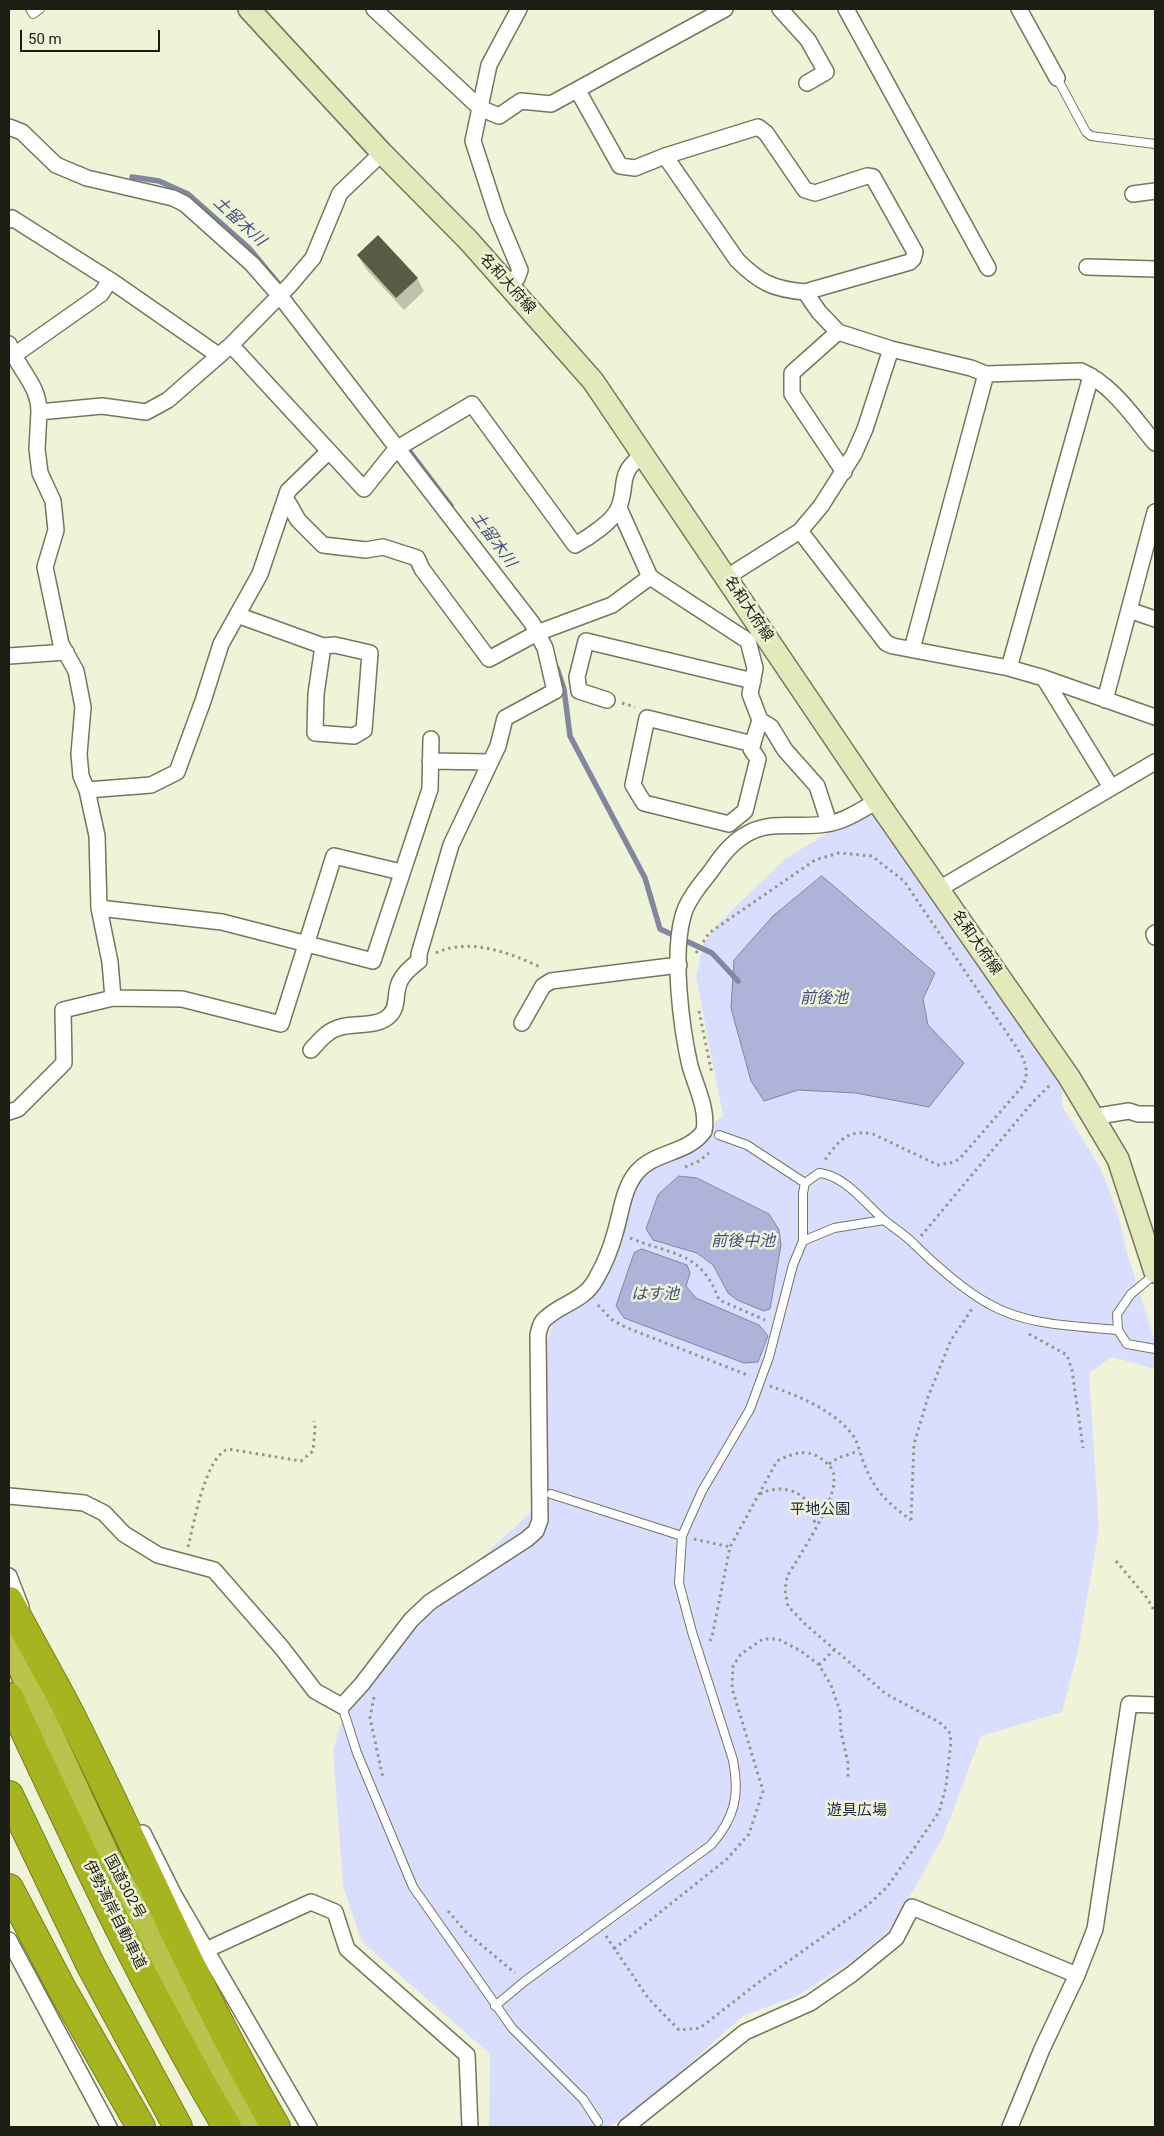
<!DOCTYPE html>
<html>
<head>
<meta charset="utf-8">
<style>
  body { margin:0 }
  #map { position:relative; width:1164px; height:2136px; overflow:hidden; background:#eff4d8; font-family:Roboto,sans-serif }
  canvas { display:block }
  .frame { position:absolute; inset:0; border:10px solid #1c1d13; pointer-events:none }
  .scale { position:absolute; left:20px; top:30px; width:140px; height:22px; box-sizing:border-box; border:2px solid #1c1d13; border-top:0; padding-left:6px; font-size:15px; line-height:18px; white-space:nowrap; color:#1c1d13; -webkit-text-stroke:4px #eff4d8; paint-order:stroke }
</style>
</head>
<body>
<div id="map">
<canvas width="1164" height="2136"></canvas>
<div class="frame"></div>
<div class="scale">50 m</div>
</div>
<script>
const context = document.querySelector('canvas').getContext('2d');
context.lineJoin = 'round';
function fill(path, color) { context.fillStyle = color; context.fill(path, 'evenodd'); }
function stroke(path, color, width, dash) { context.strokeStyle = color; context.lineWidth = width; context.lineCap = dash ? 'butt' : 'round'; context.setLineDash(dash || []); context.stroke(path); }
function label(font, color, halo, rows, align = 'center') {
  context.font = font + ' Roboto,"Noto Sans JP",sans-serif'; context.lineWidth = 5; context.setLineDash([]); context.textBaseline = 'middle'; context.strokeStyle = halo; context.fillStyle = color; for (const [text, x, y, turn = 0] of rows) {
    context.save(); context.translate(x, y); context.rotate((+turn || 0) * Math.PI / 180); context.textAlign = isNaN(turn) ? turn : align; if (halo) context.strokeText(text, 0, 0); context.fillText(text, 0, 0); context.restore();
  }
}
fill(new Path2D(`
  M872,806L1062,1082V1106L1100,1167L1117,1211L1127,1253L1155,1342V1369L1112,1357L1089,1373L1099,1529L1078,1650L1062,1712L981,1736L943,1837L918,1882L888,1932L851,1962L797,1996L743,2016L650,2099L610,2127H489L490,2054L362,1942L343,1886L333,1750L348,1701L401,1631L539,1505V1365L554,1319L592,1276L632,1185L723,1116L696,977L704,943L718,924L785,859Z`), '#d9deff');
const water = new Path2D(`
  M822,876L935,973L923,999L928,1025L964,1063L929,1107L856,1093L798,1090L764,1101L751,1081L731,1008L734,960L773,916Z
  M679,1176L697,1178L769,1214L779,1230L781,1245L770,1309L764,1311L737,1300L728,1293L713,1265L697,1253L653,1240L646,1229L658,1195Z
  M642,1249L687,1265L690,1273L686,1286L696,1298L759,1325L768,1336L758,1362L744,1363L624,1318L616,1306L634,1253Z`);
fill(water, '#adb3d9');
stroke(water, '#82869e', 1);
fill(new Path2D(`
  M358,256L417,278L424,291L404,310L366,269Z`), '#0003');
stroke(new Path2D(`
  M132,177L159,181L188,194L249,248L283,289
  M404,444L451,506
  M557,668L564,689L570,736L645,878L660,929L712,953L738,981`), '#82869e', 5.5);
fill(new Path2D(`
  M378,235L418,278L396,298L357,255Z`), '#585c44');
const service = new Path2D(`
  M30,9L33,14L40,9
  M1057,78L1086,132L1091,136L1155,144
  M719,1135L747,1145L805,1183L819,1173C844,1175 865,1203 883,1219C893,1228 906,1235 915,1245C934,1264 965,1291 989,1304C1027,1326 1076,1326 1118,1330
  M805,1183L803,1193V1241L834,1228L884,1220
  M1155,1274L1131,1294L1117,1314L1118,1330L1127,1344L1155,1349
  M551,1494L682,1536
  M342,1706L357,1753L413,1887L512,2028L583,2099L598,2122
  M495,2006L525,1981L711,1845C735,1818 740,1795 733,1760L692,1632L679,1583L682,1536L702,1491L750,1409L769,1357L793,1265L803,1241`);
const minor = new Path2D(`
  M374,9L480,108L499,116L521,101L551,104L725,9
  M780,9L808,40L826,72L807,83
  M846,9L988,268
  M1019,9L1057,78
  M578,91L620,166L635,168L665,156L737,260C760,283 773,289 805,292L819,312L838,332L891,349L971,368L986,374L1081,371C1113,385 1133,417 1155,443
  M9,127L22,132L56,165L87,178L173,198L185,204L252,264L280,296L532,623L545,648L555,691L505,718L498,746L451,845L419,954V961C411,967 400,976 398,987C395,997 398,1008 389,1016C378,1027 355,1023 341,1027C328,1030 320,1040 311,1050
  M665,156L758,127L766,133L805,190L815,193L867,176L873,177L915,252L913,259L910,262L805,292
  M1133,194L1155,191
  M9,220L12,218L110,280L218,355
  M1087,267L1155,269
  M510,286L517,278L520,270L497,215L473,141L489,65L519,9
  M838,332L792,373V394L844,472
  M9,344C18,370 39,384 39,412L102,406L146,412L168,400L231,345L290,285L313,258L340,193L382,153
  M231,345L364,489L396,449L472,404L575,545C588,538 614,521 619,507C628,483 617,475 642,455
  M9,356H13L101,294L110,280
  M39,412L37,449L40,473L53,501L56,530L45,567L61,644L76,671L83,707L79,754L81,776L87,790L97,836L99,908L110,962L113,998
  M284,503L289,504L298,520L323,545L366,550L383,547L417,558L422,569L489,659L537,633L612,605L650,577
  M619,508L650,577L748,641L755,668L750,694L760,720L751,749L758,759L745,811L729,824L644,803L633,785L647,718L753,744
  M800,531L886,643L893,646L1009,668L1044,678L1155,717
  M727,577L800,531L821,506L854,454L865,429L891,349
  M1129,610L1155,619
  M237,615L323,646L335,645L370,653L364,730L354,736L315,733L316,694L323,646
  M912,649L986,374
  M9,656L66,652
  M1009,668L1091,376
  M1044,678L1111,787
  M607,700L579,691L577,677L586,641L753,681
  M1105,700L1155,512
  M760,720L771,727L785,750L817,786L829,823
  M430,761L490,762
  M87,790L151,785L177,772L203,701L221,644L260,574L288,491L328,452
  M939,889L1155,762
  M99,908L222,922L373,961L430,789L431,739
  M1155,933L1154,934L1155,937
  M522,1023L543,986L551,981L679,965
  M9,1112L18,1109L64,1063L63,1010L113,998L182,999L281,1024L334,856L401,872
  M1092,1117L1129,1111L1138,1114H1155
  M9,1496L84,1503L104,1513L124,1534L158,1555L214,1570L282,1648L315,1691L342,1706L362,1684L411,1620L430,1602L527,1539L536,1531L540,1520L538,1335C539,1330 540,1325 543,1321C559,1303 583,1303 596,1279C604,1265 611,1248 615,1233C621,1214 623,1188 637,1172C655,1151 688,1154 704,1131C708,1109 696,1087 690,1066C681,1027 672,954 683,916C687,900 701,884 711,871C720,858 730,844 745,835C770,819 798,829 826,824C844,822 861,810 877,801
  M9,1576L21,1607
  M143,1833L174,1895L309,2127
  M9,1940L109,2127
  M206,1950L311,1902L335,1912L347,1949L467,2055L470,2127
  M626,2127L745,2032L810,2003L852,1974L896,1938L912,1907L1077,1975
  M1010,2127L1042,2049L1077,1975L1095,1929L1129,1704L1155,1705`);
const secondary = new Path2D(`
  M249,9L382,153L469,241L593,381L877,801L1069,1077L1118,1159L1155,1272`);
const trunk = new Path2D(`
  M9,1638L31,1692L107,1856L255,2127`);
const motorway = new Path2D(`
  M9,1601C28,1637 48,1672 67,1708C138,1847 197,1992 276,2127
  M9,1697C77,1843 145,1989 227,2127
  M9,1795L90,1964L178,2127
  M9,1888L62,1989L141,2127`);
stroke(service, '#73775e', 10);
stroke(minor, '#73775e', 18);
stroke(secondary, '#73775e', 24);
stroke(trunk, '#76801b', 28);
stroke(motorway, '#76801b', 30);
stroke(new Path2D(`
  M622,703L635,707
  M436,953C469,937 511,953 542,968
  M696,953L709,933L815,860L839,853L872,856L904,881L1021,1054C1027,1067 1029,1076 1021,1088L962,1156L955,1162L938,1165L873,1134C846,1129 839,1141 824,1161
  M699,1011L712,1074
  M685,1167L699,1161L709,1153
  M921,1236L1031,1104L1052,1083
  M630,1238C671,1255 702,1251 719,1300L765,1320
  M598,1305L611,1319L625,1327L750,1376
  M1029,1334L1067,1355L1072,1370L1083,1448
  M770,1386C799,1396 836,1411 854,1437C859,1445 861,1457 865,1466C877,1494 887,1502 911,1520
  M829,1464L838,1458L859,1451
  M760,1494C777,1485 800,1488 810,1506C814,1511 814,1520 815,1526
  M911,1520L914,1444L928,1397L951,1340L972,1309
  M694,1539L730,1547
  M188,1547C194,1524 205,1457 228,1449L301,1461L313,1451L315,1428L314,1421
  M1116,1561L1147,1598L1155,1612
  M819,1665L835,1649
  M374,1697L370,1718L383,1778
  M448,1911L466,1932L515,1973
  M606,1936L648,1998L679,2030L700,2028L763,1979L868,1905L888,1886L939,1812L946,1786L951,1741L949,1731L939,1722L886,1694L805,1624L788,1606L785,1590L787,1577C800,1554 834,1505 834,1480C835,1470 828,1463 820,1458C806,1448 791,1454 777,1461L730,1547L712,1637L708,1644
  M614,1949L727,1859L749,1834L763,1791L732,1688L733,1666L741,1654L763,1639H778L801,1651L819,1665L831,1685L840,1711L841,1732L848,1763V1779`), '#949783', 3, [2.5, 4]);
stroke(service, '#fff', 8);
stroke(minor, '#fff', 15);
stroke(secondary, '#e4e9bc', 21);
stroke(trunk, '#b8c44c', 25);
stroke(motorway, '#a6b51f', 28);
label('15px', '#1c1d13', '#eff4d8', [
  ["名和大府線",507,284,48],
  ["名和大府線",748,609,56],
  ["名和大府線",976,943,55],
  ["国道302号",124,1887,62],
  ["伊勢湾岸自動車道",114,1915,63]
]);
label('15px', '#232353', '#eff4d8', [
  ["平地公園",820,1510],
  ["遊具広場",857,1811]
]);
label('italic 16px', '#494d82', '#eff4d8', [
  ["土留木川",239,222,43],
  ["土留木川",493,540,54],
  ["前後池",824,999],
  ["前後中池",743,1242],
  ["はす池",655,1295]
]);
</script>
</body>
</html>
